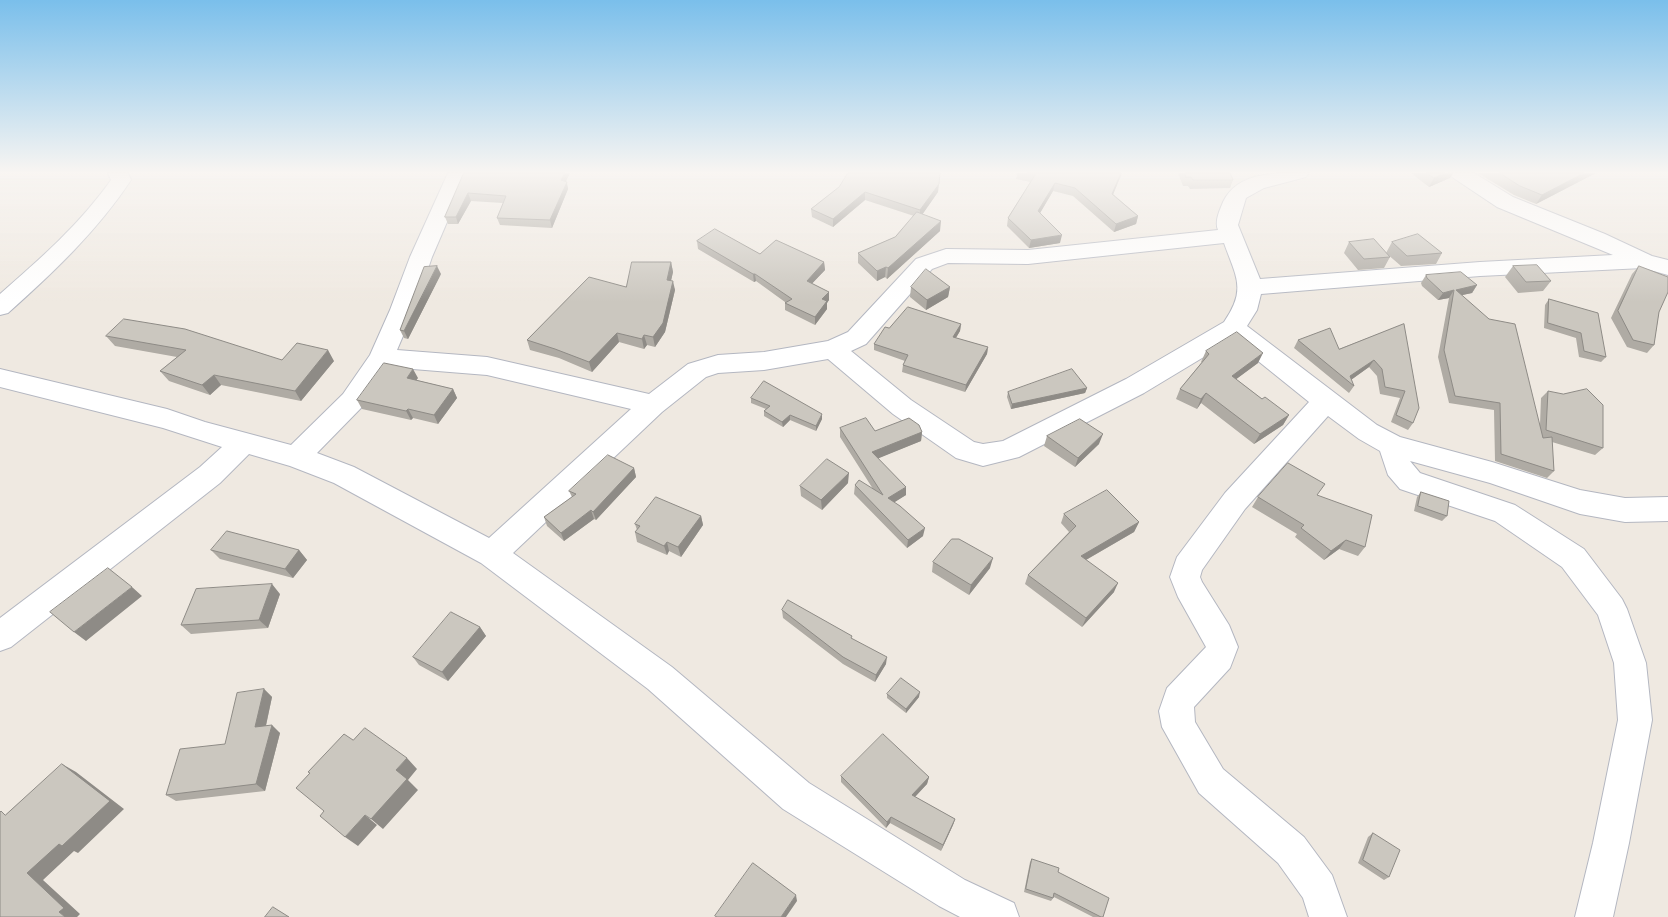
<!DOCTYPE html>
<html>
<head>
<meta charset="utf-8">
<style>
  body { margin:0 }
  canvas { display:block; background:#efe9e1 }
</style>
</head>
<body>
<canvas width="1668" height="917"></canvas>
<script>
const context = document.querySelector('canvas').getContext('2d');
context.lineJoin = 'round';
function stroke(path, color, width, dash) { context.strokeStyle = color; context.lineWidth = width; context.lineCap = dash ? 'butt' : 'round'; context.setLineDash(dash || []); context.stroke(path); }
function fill(path, color) { context.fillStyle = color; context.fill(path, 'evenodd'); }
const minor = new Path2D(`
  M108,173H128L131,180C97,231 54,272 8,313L0,315V294C40,259 80,224 111,180Z
  M448,173H468L432,257L414,310L397,350L487,357L649,394L688,364L718,355L764,352L828,341L848,332L916,259L946,249L1028,250L1218,230C1215,223 1218,214 1221,207C1234,170 1277,173 1309,173L1306,177L1264,188L1246,198L1238,225L1260,279L1480,262L1613,255L1497,207L1452,177L1449,173H1474L1513,197L1605,234L1652,256L1668,260V275L1643,268L1480,276L1261,294L1257,310L1247,326L1377,425L1400,437L1492,462L1580,490L1625,498L1668,497V521L1625,522L1580,514L1490,483L1410,461L1420,473L1515,505L1584,549L1622,599L1627,609L1646,663L1652,720L1629,843L1613,917H1575L1593,843L1618,720L1614,663L1598,615L1562,567L1495,521L1400,489L1388,475L1380,451L1359,439L1328,416L1245,509L1202,570L1200,577L1202,582L1229,625L1238,647L1230,668L1194,707L1195,722L1223,769L1304,837L1332,875L1347,917H1309L1303,898L1278,863L1199,793L1162,727L1159,711L1167,688L1206,647L1178,597L1170,577L1177,557L1225,493L1309,402L1232,340L1144,393L1019,457L983,466L956,458L893,414L828,359L764,370L718,373L706,377L662,412L513,553L672,667L809,783L965,880L1014,903L1019,917H960L939,906L783,809L648,689L481,563L334,483L290,466L249,454L220,483L11,647L0,651V618L200,467L222,447L163,428L0,387V369L167,409L205,422L291,445L343,394L370,355L390,310L410,257ZM1224,243C1236,277 1247,289 1224,322L1126,379L1003,441L983,444L974,442L911,400L851,351L866,344L932,269L948,263L1028,264ZM388,367L487,375L631,409L489,538L354,467L317,453L361,408Z`);
stroke(minor, '#b4b7c1', 2);
fill(minor, '#fff');
fill(new Path2D(`
  M464,173H570L566,181L568,189L552,228L500,225L497,218L503,203L471,201L458,224H448L445,217Z
  M1017,173H1122L1113,194L1138,216L1136,224L1114,232L1073,196L1053,191L1040,213L1060,243L1029,248L1007,226L1008,218L1030,182L1016,179Z
  M1178,173H1230L1233,180L1230,188L1190,189L1188,186H1183Z
  M1411,173H1453L1450,178L1429,187Z
  M1478,173H1596L1536,204L1514,195Z
  M839,187L938,192L922,214L940,231L887,279L885,277L877,281L858,263V253L895,237L914,216L865,200L833,227L812,217L811,209Z
  M697,241L760,254L824,262L825,270L812,283L829,292V300L827,303V309L815,325L785,310V302L756,281L754,282L698,249Z
  M1349,242L1386,253L1392,242L1442,253L1436,264L1401,266L1386,253L1390,257L1384,268L1358,270L1344,253Z
  M671,262L673,272L671,280L675,290L665,332L655,347L647,345L644,349L619,342L592,372L559,358L530,350L527,340Z
  M1513,266L1551,281L1543,291L1518,293L1505,277Z
  M1639,266L1659,312L1654,345L1647,353L1627,347L1611,318L1632,274Z
  M441,274L408,339L404,338L400,330Z
  M1426,275L1477,285L1472,293L1462,295L1540,425L1541,398L1548,391L1603,448L1595,455L1552,442L1554,471L1547,478L1495,461L1494,410L1449,403L1438,357L1449,298L1438,300L1422,286L1421,283Z
  M911,287H950L948,297L926,310L910,297Z
  M1549,299L1606,357L1601,362L1579,357L1576,338L1544,328L1545,305Z
  M961,324L960,331L956,338L988,347L987,354L965,392L902,372L903,365L905,361L874,350V344L889,328Z
  M1404,324L1413,423L1408,430L1391,422L1400,398L1380,394L1377,376L1369,367L1351,380L1354,386L1349,393L1294,348L1298,340L1339,349Z
  M106,336L282,360L334,361L301,401L221,385L210,395L169,381L160,371L177,357L115,346Z
  M1206,351L1258,363L1236,379L1262,399L1289,415L1283,425L1254,444L1201,403L1197,409L1176,399L1180,389L1202,362H1201Z
  M418,378L416,380L453,389L457,398L438,424L413,418L411,420L362,409L357,400Z
  M1087,388L1085,393L1011,409L1007,397L1008,392Z
  M751,398L822,419L816,431L790,420L783,427L764,416V411L766,409L751,403Z
  M840,428L875,431L922,432L921,441L878,458L906,495L894,502L923,536L907,548L854,494L855,485L873,489L840,437Z
  M1047,436L1099,444L1075,467L1044,446Z
  M634,468L636,477L596,520L594,519L564,541L547,526L544,517L572,497L569,491Z
  M848,483L822,510L801,496L800,486Z
  M1421,492L1447,516L1442,521L1414,511L1417,497Z
  M1317,496L1365,547L1358,556L1339,549L1324,560L1295,537L1297,534L1252,507L1258,497Z
  M1064,514L1139,522L1134,532L1086,560L1114,592L1082,627L1025,584L1028,575L1069,532L1061,523Z
  M701,516L703,525L681,557L669,551L667,555L637,542L635,532L637,530L635,524Z
  M211,550H299L307,560L293,578L220,559Z
  M933,562L990,568L969,595L932,572Z
  M280,594L268,628L191,634L181,625Z
  M782,610L852,639L886,664L875,682L843,664L783,618Z
  M480,627L486,636L448,681L419,665L413,657Z
  M264,689L272,697L266,726L280,733L265,791L176,801L166,795L225,744Z
  M887,694L919,697L906,713L887,698Z
  M841,776L929,777L927,784L915,797L955,819L953,825L941,851L890,823L886,828L841,782Z
  M1373,833L1389,877L1384,880L1358,863L1368,837Z
  M1032,859L1058,872L1103,917H1093L1054,897L1051,901L1024,892L1030,862Z`), '#afaba4');
fill(new Path2D(`
  M565,173H570L563,187L561,180Z
  M1121,173H1122L1110,202L1112,194Z
  M1445,173H1453L1450,178L1429,187L1434,178Z
  M1584,173H1596L1536,204L1542,195Z
  M567,182L568,189L552,228L550,220Z
  M1055,183L1053,191L1036,220L1038,211Z
  M939,184L938,192L920,218V210Z
  M865,192V200L833,227V219Z
  M468,193L471,201L458,224L456,217Z
  M1138,216L1136,224L1114,232L1116,224Z
  M941,221L940,231L887,279L888,268Z
  M1062,235L1060,243L1029,248L1031,240Z
  M671,262L673,272L669,290L667,280Z
  M824,262L825,270L807,289V281Z
  M437,266L441,274L408,339L404,331Z
  M886,267L885,277L877,281V271Z
  M753,274H755L756,281L754,282Z
  M673,281L675,290L665,332L655,347L653,337Z
  M1477,285L1472,293L1453,297L1456,290Z
  M950,287L948,297L926,310L927,300Z
  M1454,290L1449,298L1438,300L1443,293Z
  M829,292V300L827,303V309L815,325V317L822,299Z
  M961,324L960,331L952,344L953,337Z
  M617,333L619,342L592,372L589,362Z
  M644,335L647,345L644,349L642,339Z
  M988,347L987,354L965,392L966,385Z
  M328,350L334,361L301,401L295,391Z
  M1263,353L1258,363L1227,386L1232,376Z
  M1374,360L1369,367L1348,382L1350,376Z
  M413,369L418,378L411,387L407,378Z
  M214,375L221,385L210,395L202,385Z
  M1087,388L1085,393L1011,409L1012,404Z
  M453,389L457,398L438,424L434,415Z
  M1206,393L1201,403L1197,409L1201,399Z
  M408,409L413,418L411,420L406,411Z
  M822,414V419L816,431V426Z
  M790,415V420L783,427L782,422Z
  M1289,415L1283,425L1254,444L1260,434Z
  M922,432L921,441L872,461V452Z
  M1103,434L1099,444L1075,467L1078,458Z
  M634,468L636,477L596,520L593,512Z
  M849,473L848,483L822,510L821,500Z
  M906,487V495L887,507L888,498Z
  M591,510L594,519L564,541L561,533Z
  M701,516L703,525L681,557L678,547Z
  M1139,522L1134,532L1077,565L1081,556Z
  M925,528L923,536L907,548L908,540Z
  M1346,540L1339,549L1324,560L1331,551Z
  M667,542L669,551L667,555L664,546Z
  M299,550L307,560L293,578L285,569Z
  M993,558L990,568L969,595L971,585Z
  M1118,583L1114,592L1082,627L1086,618Z
  M272,584L280,594L268,628L259,620Z
  M132,587L142,596L86,641L74,632Z
  M480,627L486,636L448,681L442,672Z
  M887,657L886,664L875,682L876,675Z
  M264,689L272,697L264,734L255,727Z
  M920,692L919,697L906,713V709Z
  M272,725L280,733L265,791L256,784Z
  M407,758L417,769L408,780L418,790L383,829L371,819L396,770Z
  M62,764L76,772L124,809L78,853L74,851L43,880L80,914L77,917H65L59,912L27,873Z
  M929,777L927,784L911,801L912,795Z
  M365,815L377,825L358,846L345,837Z
  M891,817L890,823L886,828L887,822Z
  M955,819L953,825L941,851L943,845Z
  M796,895L797,901L786,917H781Z`), '#8e8b86');
const building = new Path2D(`
  M464,173H565L561,180L567,182L550,220L497,218L506,196L468,193L456,217H445Z
  M848,173H940L939,184L920,210L865,192L833,219L811,209L839,187Z
  M1028,173H1121L1112,194L1138,216L1116,224L1075,188L1055,183L1038,211L1062,235L1031,240L1008,218L1035,175Z
  M1185,173H1230L1233,180H1193L1191,177H1186Z
  M1427,173H1445L1434,178Z
  M1500,173H1584L1542,195L1520,186Z
  M917,212L941,221L888,268L886,267L877,271L858,253L895,237Z
  M715,229L760,254L776,240L824,262L807,281L829,292L822,299L827,301L815,317L785,303L792,299L755,274H753L697,241Z
  M1418,234L1442,253L1407,256L1392,242Z
  M1374,239L1390,257L1364,259L1349,242Z
  M632,262H671L667,280L673,281L663,323L653,337L644,335L642,339L617,333L589,362L555,349L527,340L589,277L626,287Z
  M1537,265L1551,281L1526,282L1513,266Z
  M437,266L404,331L400,330L424,267Z
  M1639,266L1668,277V292L1659,312L1654,345L1633,340L1618,311Z
  M926,269L950,287L927,300L911,287Z
  M1461,272L1477,285L1456,290L1489,319L1515,324L1543,438L1552,437L1554,471L1501,454L1500,403L1455,396L1444,350L1454,290L1443,293L1427,278L1426,275Z
  M1549,299L1598,313L1606,357L1584,351L1581,333L1548,323Z
  M908,307L961,324L953,337L988,347L966,385L903,365L908,355L874,344L885,327L889,328Z
  M124,319L185,329L282,360L297,343L328,350L295,391L214,375L202,385L160,371L186,350L106,336Z
  M1404,324L1419,408L1413,423L1396,415L1405,391L1385,387L1382,369L1374,360L1350,376L1354,386L1298,340L1330,328L1339,349Z
  M1237,332L1263,353L1232,376L1262,399L1265,397L1289,415L1260,434L1206,393L1201,399L1180,389L1209,354L1206,351Z
  M384,363L413,369L407,378L453,389L434,415L408,409L406,411L357,400Z
  M1072,369L1087,388L1012,404L1008,392Z
  M764,381L822,414L816,426L790,415L782,422L764,411L770,406L751,398Z
  M1587,389L1603,405V448L1546,430L1548,391L1563,394Z
  M866,418L875,431L909,418L919,425L922,432L872,452L906,487L888,498L900,506L925,528L908,540L855,485L859,480L883,495L840,428Z
  M1080,419L1103,434L1078,458L1047,436Z
  M608,455L634,468L593,512L591,510L561,533L544,517L576,494L569,491Z
  M827,459L849,473L821,500L800,486Z
  M1288,463L1325,484L1317,495L1372,515L1365,547L1346,540L1331,551L1301,528L1304,525L1258,497Z
  M1107,490L1139,522L1081,556L1118,583L1086,618L1028,575L1076,526L1064,514Z
  M1421,492L1449,501L1447,516L1418,506Z
  M656,497L701,516L678,547L667,542L664,546L635,532L640,526L635,524Z
  M227,531L299,550L285,569L211,550Z
  M952,539H959L993,558L971,585L933,562Z
  M108,568L132,587L74,632L50,612Z
  M272,584L259,620L181,625L196,589Z
  M788,600L852,636L851,638L887,657L876,675L843,657L782,610Z
  M451,612L480,627L442,672L413,657Z
  M901,678L920,692L906,709L887,694Z
  M264,689L255,727L272,725L256,784L166,795L180,749L225,744L237,693Z
  M365,728L407,758L396,770L407,779L371,819L365,815L345,837L320,816L324,811L296,788L310,773L308,772L344,734L353,740Z
  M883,734L929,777L912,795L955,819L943,845L891,817L887,822L841,776Z
  M62,764L110,801L62,846L59,844L27,873L64,908L59,912L65,917H0V812L1,811L5,815Z
  M1373,833L1400,850L1389,877L1363,860Z
  M1032,859L1059,868L1058,872L1109,898L1103,917H1101L1054,893L1053,898L1026,889Z
  M753,863L796,895L781,917H717L715,916Z
  M273,907L289,917H265Z`);
fill(building, '#cbc7bf');
stroke(building, '#8e8b86', 1);
const sky = context.createLinearGradient(0, 0, 0, 302);
sky.addColorStop(0, '#7abfeb');
sky.addColorStop(0.57, '#f8f5f2');
sky.addColorStop(1, '#f8f5f200');
context.fillStyle = sky;
context.fillRect(0, 0, 1668, 302);
</script>
</body>
</html>
